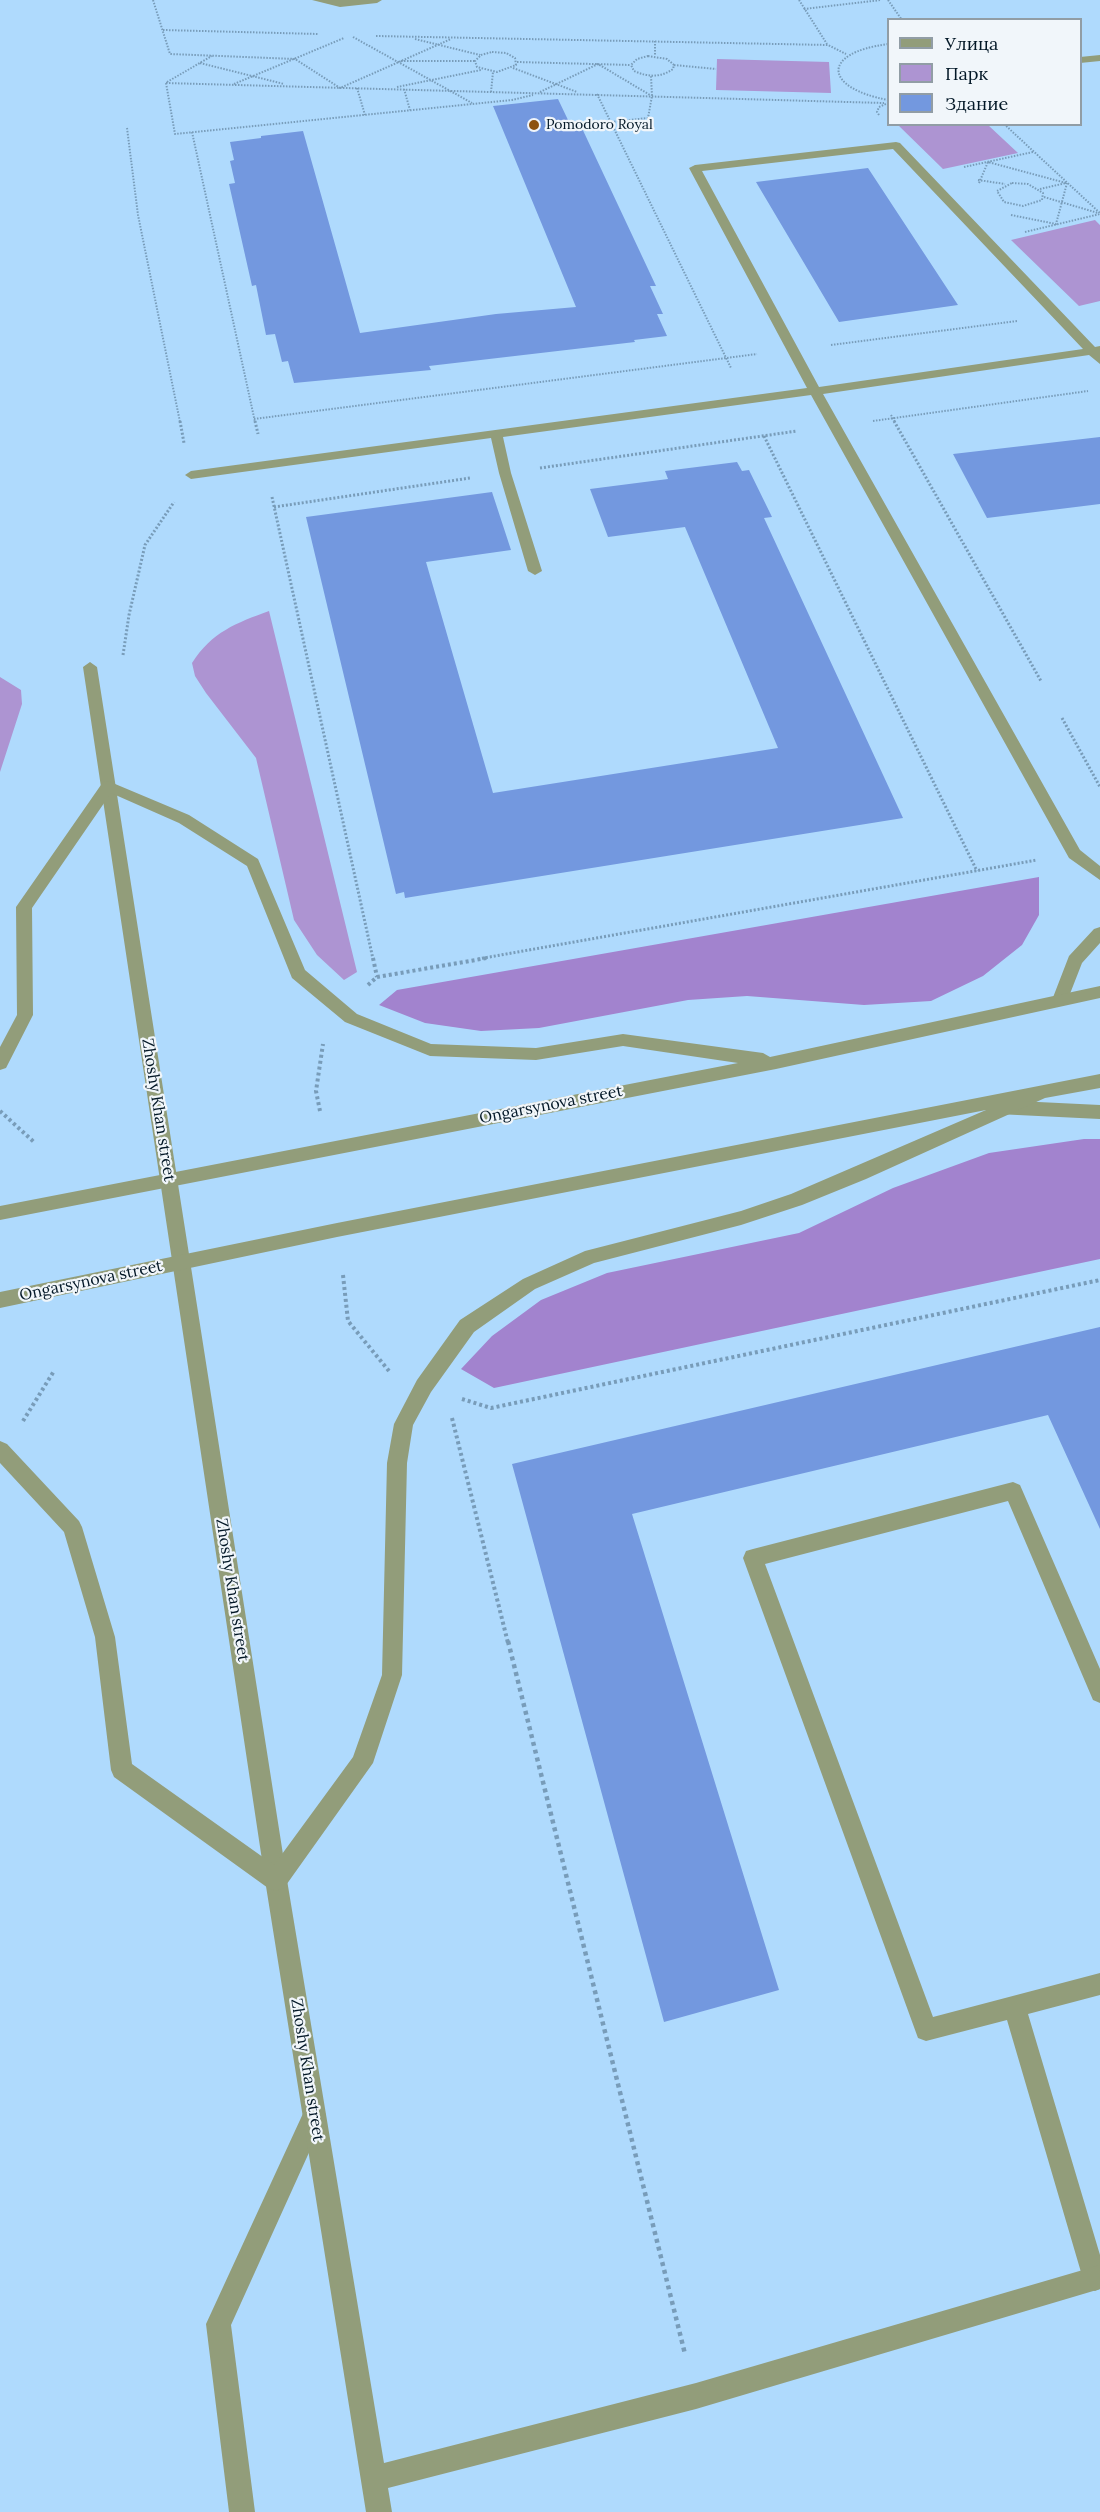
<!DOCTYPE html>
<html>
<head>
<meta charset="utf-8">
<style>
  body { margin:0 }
  #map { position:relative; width:1100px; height:2512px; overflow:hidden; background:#afdafd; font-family:Lora,serif }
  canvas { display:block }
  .legend { position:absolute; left:887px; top:18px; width:195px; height:108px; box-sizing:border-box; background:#f1f6fa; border:2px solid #919da5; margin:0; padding:8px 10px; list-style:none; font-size:18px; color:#021726 }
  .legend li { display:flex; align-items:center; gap:12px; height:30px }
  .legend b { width:30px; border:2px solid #919da5 }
</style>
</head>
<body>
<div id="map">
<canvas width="1100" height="2512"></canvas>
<ul class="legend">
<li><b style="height:8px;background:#929d7a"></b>Улица</li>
<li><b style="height:16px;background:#ad94d2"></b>Парк</li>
<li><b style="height:16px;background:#7398df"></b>Здание</li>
</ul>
</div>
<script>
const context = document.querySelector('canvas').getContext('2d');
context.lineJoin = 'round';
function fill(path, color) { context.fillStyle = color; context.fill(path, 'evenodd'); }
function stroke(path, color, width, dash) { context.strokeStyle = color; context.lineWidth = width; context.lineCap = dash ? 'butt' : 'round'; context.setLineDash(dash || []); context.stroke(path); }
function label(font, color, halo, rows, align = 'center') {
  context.font = font + ' Lora,serif'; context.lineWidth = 4.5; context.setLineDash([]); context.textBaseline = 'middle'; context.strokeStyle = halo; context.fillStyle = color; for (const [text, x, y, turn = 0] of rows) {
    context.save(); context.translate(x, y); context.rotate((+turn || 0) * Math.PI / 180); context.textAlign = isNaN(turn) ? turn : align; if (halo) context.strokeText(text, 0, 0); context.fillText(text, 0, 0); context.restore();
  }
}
fill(new Path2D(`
  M717,59L829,62L831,93L716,90Z
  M898,125H988L1018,153L943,169Z
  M1095,220L1100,225V301L1079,306L1011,240Z
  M269,611L357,972L344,980L317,955L294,920L256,758L206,693L195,676L192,663C212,632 236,623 269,611Z
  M0,677L21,690L22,704L0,772Z`), '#ad94d2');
fill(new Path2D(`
  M1039,877V915L1022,945L983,976L931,1001L864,1005L747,996L688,1000L539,1028L481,1031L425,1023L379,1005L397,990Z
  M1084,1139H1100V1259L494,1388L461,1369L492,1336L541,1300L607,1273L799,1233L893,1188L989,1153Z`), '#a283ce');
fill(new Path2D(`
  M558,99L568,120H572L574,125L580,124L656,286H650L663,314H657L667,336L634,340L635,342L429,366L431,370L294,383L288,361L282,362L275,334L266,335L256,285L252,286L229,184L235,183L230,161L234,160L230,142L261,138V136L303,131L360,333L496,314L576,307L493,106Z
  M868,168L958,305L839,322L756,182Z
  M1100,437V504L987,518L953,454Z
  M737,462L742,471L749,470L772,517L764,518L903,818L405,898L404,892L396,894L306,517L492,492L511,550L426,562L493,793L778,748L685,527L608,537L590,489L668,479L665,471Z
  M1100,1327V1529L1048,1415L632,1514L779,1990L664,2022L512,1464Z`), '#7398df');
stroke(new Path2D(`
  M153,0L170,54L295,59L340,88L451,39
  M799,0L827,44
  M888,0L902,20
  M804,9L881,0
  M163,30L318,34
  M376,36L828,45L846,54
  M353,37L472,103
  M415,39L480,55
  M655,41V56
  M888,44C820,53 824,88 888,100
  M492,52L506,53L515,58L516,65L497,72L477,67L475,61L481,55Z
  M648,56L667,59L674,65L673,69C660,78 648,77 634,71L631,65L637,59Z
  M401,61H475
  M517,62L631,65
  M200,63L284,84
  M674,65L716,69
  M513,68L577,92
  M167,82L212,56
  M166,83L884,103
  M166,83L175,134L512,100L533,95
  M234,84L344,38
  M397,87L481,70
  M357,88L365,115
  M404,89L410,110
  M491,92L493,72
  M540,92L598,64L650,95
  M597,94L731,368
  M879,115L877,112L879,107L888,103
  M611,122L648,118L652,96L651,76
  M1004,124L1100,213
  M127,128L138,215L180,422
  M192,132L255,422
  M964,167L1033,152
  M978,180L1005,184
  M979,183L988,162L1066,183
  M1012,183L1028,184L1043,193L1042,200L1023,206L1004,202L997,191Z
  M1040,189L1066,183
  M1044,197L1098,213
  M1011,215L1056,224L1067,183
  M1025,232L1100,214
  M831,345L1017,321
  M891,415L895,422
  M254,419L757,354
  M873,421L1088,391`), '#789cb9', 2, [1.5, 1.5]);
stroke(new Path2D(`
  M180,421L184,443
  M255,421L258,434
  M894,421L1041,681
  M764,436L977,871
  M540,468L797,431
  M272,497L373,959
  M274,507L470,478
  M123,655L129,615L145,545L174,502
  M1062,718L1100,787
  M478,959L1037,860`), '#789cb9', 3, [2, 2]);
stroke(new Path2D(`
  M373,958L377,977
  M368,985L377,977L487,958
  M0,1111L35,1143
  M320,1111L316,1091L323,1044
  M343,1275L348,1321L389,1371
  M462,1399L491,1408L1100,1280
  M452,1418L508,1643
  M23,1421L54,1371`), '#789cb9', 4, [3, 3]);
stroke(new Path2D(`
  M508,1641L685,2354`), '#789cb9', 4.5, [4, 4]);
fill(new Path2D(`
  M312,0H382L377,3L340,7Z
  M896,142L900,143L1095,347L1100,346V364L1089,355L823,394L1080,850L1100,866V880L1069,858L811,395L503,437L511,473L542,571L535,575L528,571L499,473L491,438L191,479L185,475L191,471L807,388L689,168L695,165ZM893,149L1083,349L819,387L702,171Z
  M997,1100L1100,1105V1119L997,1114L991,1112L988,1107L991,1102Z
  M1013,1482L1020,1485L1100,1669V1703L1093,1700L1008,1501L765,1564L933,2017L1100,1973V1995L1028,2014L1100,2255V2289L1095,2291L1086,2288L1083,2279L1007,2020L926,2041L918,2038L743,1558L746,1551L753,1549Z
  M314,2103L322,2107L326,2115L231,2325L255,2512H229L206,2324L306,2107Z`), '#929d7a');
fill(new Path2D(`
  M1100,55V61L1080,63V57Z
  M90,662L97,667L287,1880L384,2463L696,2383L1100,2265V2289L696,2409L388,2488L392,2512H366L265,1880L83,667Z
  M1100,927V943L1082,963L1066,1004L1060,1006L1054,1004L1052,1000L1069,956L1094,929Z`), '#929d7a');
fill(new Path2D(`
  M108,781L189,815L258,859L305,970L357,1014L431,1044L536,1048L623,1034L763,1053L770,1057L1100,986V998L776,1069L0,1220V1206L738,1063L623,1046L536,1060L430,1056L345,1022L292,978L247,866L179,823L111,793L32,908L33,1015L6,1068L0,1070V1047L17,1015L16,907L103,782Z
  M1100,1074V1088L1045,1098L866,1179L802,1205L741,1225L594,1263L535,1289L474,1332L431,1392L413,1425L407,1463L402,1675L373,1763L284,1888L276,1891L268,1888L114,1777L111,1770L95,1637L64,1532L0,1463V1441L7,1444L79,1521L82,1527L115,1637L132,1764L274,1865L353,1757L382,1675L387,1463L394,1424L417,1380L460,1320L523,1279L585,1251L741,1211L791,1194L986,1110L337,1237L0,1308V1292L337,1223Z`), '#929d7a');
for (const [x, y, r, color] of [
  [534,125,6,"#8d520f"]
]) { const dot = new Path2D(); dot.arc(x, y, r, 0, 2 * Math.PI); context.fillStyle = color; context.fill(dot); stroke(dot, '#f1f6fa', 2); }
label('14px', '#021726', '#f1f6fa', [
  ["Pomodoro Royal",546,125]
], 'left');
label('16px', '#021726', '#f1f6fa', [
  ["Ongarsynova street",551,1105,-11],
  ["Zhoshy Khan street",158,1110,81],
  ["Ongarsynova street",91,1281,-12],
  ["Zhoshy Khan street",232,1590,81],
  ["Zhoshy Khan street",307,2070,81]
]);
</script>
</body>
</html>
